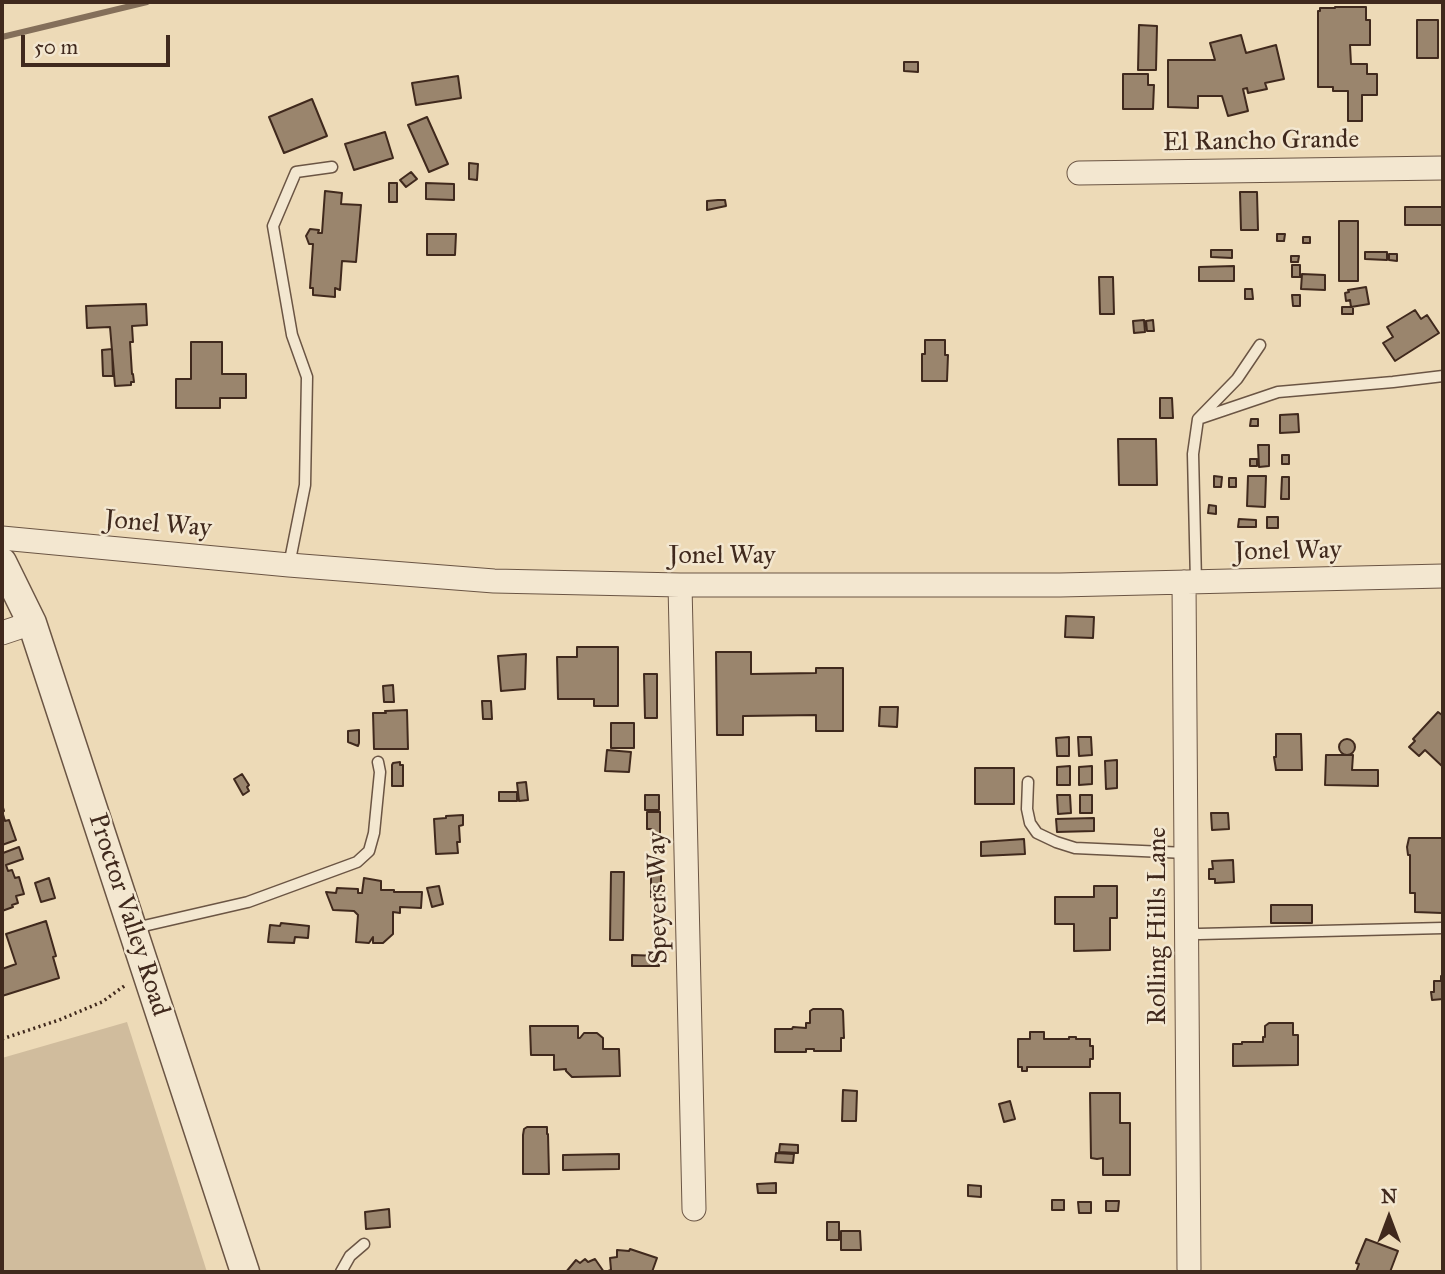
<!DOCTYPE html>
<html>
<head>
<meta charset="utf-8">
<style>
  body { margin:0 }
  #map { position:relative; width:1445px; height:1274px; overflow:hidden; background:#eddab7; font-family:"IM FELL Great Primer",serif }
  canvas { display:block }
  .frame { position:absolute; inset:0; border:4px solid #40291d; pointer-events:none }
  .north { position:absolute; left:1354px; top:1183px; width:70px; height:70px; -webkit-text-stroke:5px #f3e7d0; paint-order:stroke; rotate:0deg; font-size:19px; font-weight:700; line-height:28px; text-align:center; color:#40291d }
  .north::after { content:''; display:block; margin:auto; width:24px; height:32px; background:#40291d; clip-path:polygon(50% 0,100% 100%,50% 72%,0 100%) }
  .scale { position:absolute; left:21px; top:35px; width:149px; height:32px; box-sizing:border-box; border:4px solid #40291d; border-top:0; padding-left:9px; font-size:21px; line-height:24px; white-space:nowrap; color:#40291d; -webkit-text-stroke:5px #f3e7d0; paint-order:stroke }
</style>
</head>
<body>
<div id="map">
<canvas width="1445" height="1274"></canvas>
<div class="frame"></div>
<div class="north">N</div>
<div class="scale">50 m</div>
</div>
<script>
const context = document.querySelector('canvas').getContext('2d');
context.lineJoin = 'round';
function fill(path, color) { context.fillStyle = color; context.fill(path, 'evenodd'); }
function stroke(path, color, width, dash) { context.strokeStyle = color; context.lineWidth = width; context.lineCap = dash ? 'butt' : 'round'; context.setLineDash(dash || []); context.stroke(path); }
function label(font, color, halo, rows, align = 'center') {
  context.font = font + ' "IM FELL Great Primer",serif'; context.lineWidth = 5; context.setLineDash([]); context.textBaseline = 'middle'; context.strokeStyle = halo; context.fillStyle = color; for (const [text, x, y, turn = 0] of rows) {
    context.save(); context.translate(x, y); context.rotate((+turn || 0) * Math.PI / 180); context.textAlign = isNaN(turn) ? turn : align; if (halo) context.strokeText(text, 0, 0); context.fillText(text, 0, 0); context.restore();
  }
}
fill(new Path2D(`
  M127,1022L207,1272H2V1058Z`), '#d0bc9d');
stroke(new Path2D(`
  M2,37L147,2`), '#846f5a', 6);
const building = new Path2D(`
  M1335,7H1366V20H1370V45H1350L1351,64H1367V74H1377V95H1362V121H1348V91H1333V87H1318V11H1320V8H1335Z
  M1417,20H1438V58H1417Z
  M1139,25L1157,26L1156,70H1138Z
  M1241,35L1246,53L1276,45L1284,79L1265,83L1267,89L1248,93L1247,88L1243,89L1248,111L1228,116L1222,96H1198V108L1168,107V60H1215L1210,43Z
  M904,62H918V72L904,71Z
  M1123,74H1148V85H1154L1153,109H1123Z
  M458,76L461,98L416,105L412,83Z
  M312,99L327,136L284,153L269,117Z
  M427,117L448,164L429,172L408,125Z
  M385,132L393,158L354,170L345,144Z
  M469,163L478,164L477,180L469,179Z
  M411,172L417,179L406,187L400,180Z
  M389,183H397V202H389Z
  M426,183L454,184V200L426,199Z
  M325,191L342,193L341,204L361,205L356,262L342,261L340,290L335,288V297L313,295V288H310L313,244H309L306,236L310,229L319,230L318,233H322Z
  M1240,192H1257L1258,230H1241Z
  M718,200H725L726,206L707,210V201Z
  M1405,207H1443V225H1405Z
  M1339,221H1358V281H1339Z
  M427,234H456L455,255H427Z
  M1277,234H1285L1284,241H1277Z
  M1303,237H1310V243H1303Z
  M1211,250H1232V258L1211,257Z
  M1365,252H1387V260L1365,259Z
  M1389,254H1397V261L1389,260Z
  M1291,256H1299L1298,262H1291Z
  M1292,265H1300V277H1292Z
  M1234,266V281H1199V267Z
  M1302,274L1325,275V290L1301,289Z
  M1099,277H1113L1114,314H1100Z
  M1366,287L1369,304L1351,307L1350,300L1346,301L1345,293L1349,292L1348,290Z
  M1245,289H1252L1253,299H1245Z
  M1292,295H1300V306H1293Z
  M146,304L147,325L132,326L133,342H130L132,374H133L134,382H131V385L115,386L110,327L87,328L86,306Z
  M1342,307H1353V314H1342Z
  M1415,310L1421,319L1427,315L1439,333L1395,361L1383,343L1393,337L1387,327Z
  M1144,320L1145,332L1134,333L1133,321Z
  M1153,320L1154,331H1147L1146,321Z
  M925,340H945V355H948L947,381H922V354H925Z
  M191,342H222V374H246V398H220V408H176V379H191Z
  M112,349L113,376H103L102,350Z
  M1160,398H1172L1173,418H1160Z
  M1298,414L1299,432L1280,433V415Z
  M1251,419H1258V426H1250Z
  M1118,439H1156L1157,485H1119Z
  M1258,445H1269V466L1259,467Z
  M1282,455H1289V464H1282Z
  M1250,459H1257V466H1250Z
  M1214,476L1222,477L1221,487H1214Z
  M1248,476H1266L1265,507L1247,506Z
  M1282,477H1289V499H1281Z
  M1229,478H1236V487H1229Z
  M1209,505L1216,506V514L1208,513Z
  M1267,517H1278V528H1267Z
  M1239,519L1256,520V527H1238Z
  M1066,616L1094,617L1093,638L1065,637Z
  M577,647H618V706H594V699H558L557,657H577Z
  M716,652H751V674L816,673V668H843V731H816V715L743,716V735H717Z
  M526,654L525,689L501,691L498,656Z
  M644,674H657V718H645Z
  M393,685L394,702H384L383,686Z
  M482,701H491L492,719H483Z
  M880,707H898L897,727L879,726Z
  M407,710L408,749H374L373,713H386L385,711Z
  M1438,712L1442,715L1443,714V767L1425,750L1419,756L1409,747L1415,741L1413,739Z
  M611,723H634V748H611Z
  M359,730V743L358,746L348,742V731Z
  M1276,734H1301L1302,770H1276L1274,757H1276Z
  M1069,737V756H1057L1056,738Z
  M1078,737H1091L1092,755L1079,756Z
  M1339 747a8 8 0 1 1 16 0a8 8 0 1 1-16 0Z
  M607,750L631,752L629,772L605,771Z
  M1326,755H1353L1352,770H1378V786L1325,785Z
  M1117,760V788L1106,789L1105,761Z
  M400,762V765H403V786H392V765L393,763Z
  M1070,766V785H1057V767Z
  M1092,766V784L1079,785V767Z
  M975,768H1014V804H975Z
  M242,774L249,785L247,787L249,791L243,795L234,779Z
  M526,782L528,800L519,801L517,783Z
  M499,792H517V801H499Z
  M645,795H659V810H645Z
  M1057,795H1070L1071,813L1058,814Z
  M1080,795H1092V813H1080Z
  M2,804L4,811H2L5,821L9,820L16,840L2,845Z
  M647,812H660V841H651V829H647Z
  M1211,813H1228L1229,829L1212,830Z
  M463,815V825L459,826L460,842H457L458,853L436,854L434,819L446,818V816Z
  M1094,818V831L1057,832L1056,819Z
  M1409,838H1443V866H1442L1443,910L1442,913L1415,912V893H1410V855H1408L1407,847Z
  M1024,839L1025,854L981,856V842Z
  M19,847L23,859L6,865L8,871L12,870L15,878L19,877L24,894L16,896L18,903L12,905L13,907L2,911V848L3,853Z
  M1233,860L1234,882L1215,883V879H1209V869H1213L1212,861Z
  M651,871H661V897H651Z
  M611,872H624L623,940H610Z
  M49,878L55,898L41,902L35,883Z
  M364,878L381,881V890H394V892H422L421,908L400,907V913L393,912V934L383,943H373V937L369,943L356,942L358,915L354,911L333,910L326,892L336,893L337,888L358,889V893H362Z
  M439,886L443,904L432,907L427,888Z
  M1094,886H1117V918H1110V950L1074,951V924H1055V897H1094Z
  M1271,905H1312V923H1271Z
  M46,921L56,956L53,957L59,978L2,996V969L16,964L6,934Z
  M281,923L309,926L308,938L295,937L294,943L268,942L270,925L280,926Z
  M632,955L659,956V966H632Z
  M1441,976H1443V999L1432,1000L1431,992H1434V981H1441Z
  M813,1009H841L843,1011L844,1038H841V1051H814V1049H806V1052H775V1029H792L793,1027L806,1028V1023H810V1011Z
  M1269,1023H1293V1035H1298V1065L1233,1066V1044H1242V1042H1263V1037H1265V1026Z
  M530,1026H578V1038H580L584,1033H597L603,1038V1049H619L620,1076L572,1077L566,1071V1069L554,1070V1055H531Z
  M1030,1032H1044V1039H1069V1037H1076V1039H1090V1046H1093V1059H1090V1067H1027V1071H1022V1067H1018V1039H1030Z
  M843,1090L857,1091L856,1121H842Z
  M1090,1093H1120V1123H1130V1175H1103V1158L1097,1159L1091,1158Z
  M1010,1101L1015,1119L1004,1122L999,1104Z
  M527,1127H547V1134H548L549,1174H523V1135L524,1129Z
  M780,1144L798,1145V1153L779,1152Z
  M776,1153L794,1154L793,1163L775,1162Z
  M619,1154V1169L563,1170V1155Z
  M776,1183V1193H758L757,1184Z
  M968,1185L981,1186V1197L968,1196Z
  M1052,1200H1064V1210H1052Z
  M1106,1201H1119L1118,1211H1106Z
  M1078,1202H1091V1213H1079Z
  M389,1209L390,1227L366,1229L365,1212Z
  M827,1222H839V1240H827Z
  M841,1231H860L861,1250H841Z
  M1366,1239L1398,1251L1390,1272H1356L1359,1264L1356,1263Z
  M630,1249L657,1258L652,1272H605L611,1270L610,1258L617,1257V1250L629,1251Z
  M585,1259L588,1262L595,1259L604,1272H566L576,1260L580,1263Z`);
fill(building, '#9a856d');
stroke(building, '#40291d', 2);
const service = new Path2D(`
  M1201,418L1278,392L1393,382L1443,376
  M289,565L305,485L307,377L292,335L273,226L296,172L332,167
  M1196,582L1193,454L1198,419L1237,379L1260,345
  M1028,782L1027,809L1030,823L1037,833L1056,842L1075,848L1186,853
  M135,928L248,902L357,862L369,851L374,833L380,772L378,762
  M1187,931L1199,934L1443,928
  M341,1272L350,1256L364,1244`);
const minor = new Path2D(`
  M1079,173L1443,168
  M2,538L289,565L494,581L680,585H1060L1443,576
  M1184,582L1189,1269
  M680,585L694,1209
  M2,633L32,623`);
const tertiary = new Path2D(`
  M2,562L32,623L245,1272`);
stroke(service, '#6b5544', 13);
stroke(minor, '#6b5544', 25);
stroke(tertiary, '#6b5544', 31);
stroke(new Path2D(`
  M2,1039L59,1020L102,1002L127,984`), '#40291d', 3.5, [2, 3.5]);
stroke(service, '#f3e7d0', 10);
stroke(minor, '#f3e7d0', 23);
stroke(tertiary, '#f3e7d0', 28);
label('26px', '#40291d', '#f3e7d0', [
  ["El Rancho Grande",1261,142,-1],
  ["Jonel Way",158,525,5],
  ["Jonel Way",1288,552,-1],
  ["Jonel Way",722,557],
  ["Speyers Way",659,898,-91],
  ["Proctor Valley Road",128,915,72],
  ["Rolling Hills Lane",1159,926,-90]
]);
</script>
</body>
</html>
